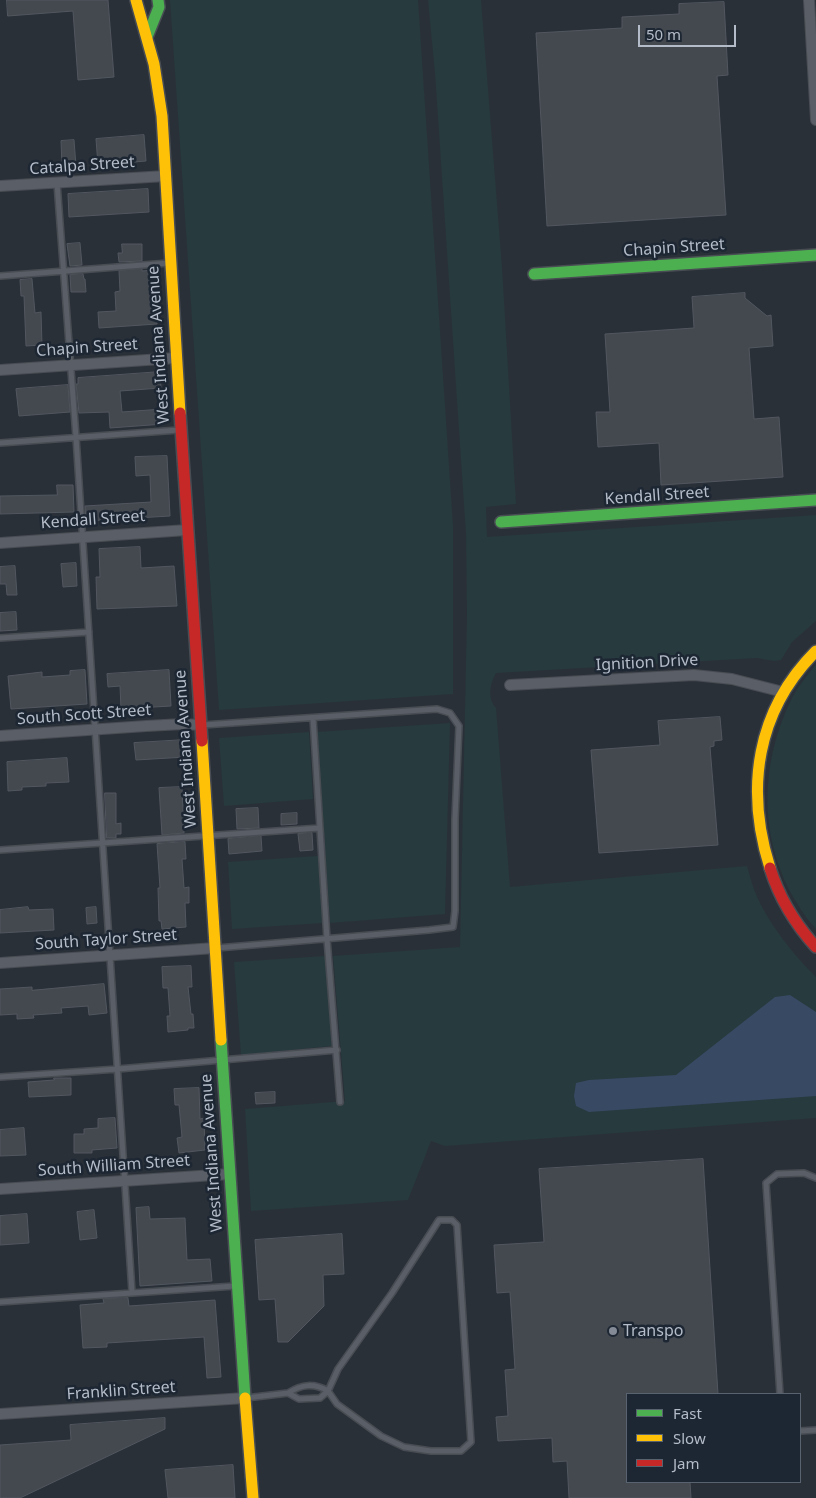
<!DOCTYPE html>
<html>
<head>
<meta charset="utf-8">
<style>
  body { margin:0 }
  #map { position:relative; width:816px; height:1498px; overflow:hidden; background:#2a3038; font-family:"Noto Sans",sans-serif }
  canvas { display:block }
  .legend { position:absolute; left:626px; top:1393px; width:175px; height:90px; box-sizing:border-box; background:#1d2633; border:1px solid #59626f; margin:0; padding:6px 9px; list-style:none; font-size:15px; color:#b4bcc9 }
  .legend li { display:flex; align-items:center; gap:10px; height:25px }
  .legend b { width:25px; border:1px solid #59626f }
  .scale { position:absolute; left:638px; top:25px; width:98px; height:22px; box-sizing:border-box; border:2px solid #b4bcc9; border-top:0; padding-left:6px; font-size:15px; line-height:18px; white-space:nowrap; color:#b4bcc9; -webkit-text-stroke:4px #1d2633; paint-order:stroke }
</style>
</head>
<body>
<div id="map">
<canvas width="816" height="1498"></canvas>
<ul class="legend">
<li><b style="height:6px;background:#4caf50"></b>Fast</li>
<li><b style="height:6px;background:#ffc107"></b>Slow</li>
<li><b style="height:6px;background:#c62828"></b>Jam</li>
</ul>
<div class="scale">50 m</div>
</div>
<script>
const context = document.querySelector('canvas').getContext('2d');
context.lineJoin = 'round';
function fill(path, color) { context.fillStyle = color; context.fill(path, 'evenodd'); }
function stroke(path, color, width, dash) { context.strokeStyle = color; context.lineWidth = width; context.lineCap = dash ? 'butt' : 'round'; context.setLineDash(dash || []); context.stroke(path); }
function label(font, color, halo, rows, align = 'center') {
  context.font = font + ' "Noto Sans",sans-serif'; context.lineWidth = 5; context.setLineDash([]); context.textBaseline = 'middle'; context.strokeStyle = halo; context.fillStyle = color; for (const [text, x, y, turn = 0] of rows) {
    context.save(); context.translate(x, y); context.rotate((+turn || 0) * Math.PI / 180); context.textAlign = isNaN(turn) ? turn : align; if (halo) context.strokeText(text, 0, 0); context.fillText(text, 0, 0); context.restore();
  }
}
fill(new Path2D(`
  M170,0H418L453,526V694L219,710Z
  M428,0H481L502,267L516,504L486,507L487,537L816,515V621L792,642L781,660L774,661L757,658L496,673C490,684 487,698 496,708L510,887L747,866C750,877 753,888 758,899C772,928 793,954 816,977V1118L445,1146L431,1141L408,1200L251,1211L245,1109L345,1101L333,956L460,947L467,615L466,534L435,73Z
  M816,664V929C759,863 754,775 792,698C798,686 808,675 816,664Z
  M450,723L445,914L330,923L317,732Z
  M309,732L313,799L224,806L219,738Z
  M318,856L323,923L232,929L228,862Z
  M325,956L332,1046L241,1055L234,962Z`), '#273a3e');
fill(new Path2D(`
  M790,995L816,1012V1096L589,1112L576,1106L574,1096L576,1083L589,1080L676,1075L775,997Z`), '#384963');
const building = new Path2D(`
  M7,0H108L114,77L78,80L73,11L8,16Z
  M724,2L728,75L717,76L726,215L547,226L536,33L622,28V17L679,14V4Z
  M144,135L146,161L98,165L96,139Z
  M74,140L76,166L62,167L61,141Z
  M148,189L149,212L69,217L68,194Z
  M80,243L82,265L70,266L67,244Z
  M122,244H142V261L119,262L118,253H122Z
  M142,269V271L154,270L157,324L99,328L98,312L116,311L115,292L120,291L119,271Z
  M83,274L84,279H85L86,292H71L70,275Z
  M32,279L35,313L41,312L42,345L26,346L24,296H21L20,280Z
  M745,293V298L767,316L771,315L773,346L749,348L754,419L779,417L783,477L661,485L659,443L598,447L596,412H610L605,334L694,328L692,297Z
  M160,372L161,388L120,391L122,412L163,409L164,424L110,428L109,412L79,413L76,384H78V378Z
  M68,385L70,412L19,416L16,389Z
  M167,456L170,516L86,521L85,506L151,502L150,475L136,476L135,457Z
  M57,485H73L74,512L0,514V496L57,495Z
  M140,547L141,568L174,566L177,606L97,609L96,577H100L99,549Z
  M76,563L77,586L63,587L61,564Z
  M15,566L17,595H7L6,584H0V567Z
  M16,612L17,630L0,631V613Z
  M85,670L87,704L11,709L8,676L42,672V677L70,675V671Z
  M169,670L171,706L121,709L120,686L108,687L107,674Z
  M720,717L722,740L714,741V746L710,747L718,845L599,853L591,750L660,745L658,721Z
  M185,740L186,757L136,760L134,743Z
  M67,758L69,782L46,783V786L22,787V790L8,791L7,762Z
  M182,787L184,833L162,835L159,788Z
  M105,793H116V824L121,823V834H116V838H107Z
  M258,808L259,828L237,829L236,809Z
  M297,813V824L281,825V814Z
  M312,833L313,850L300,851L298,834Z
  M261,836L262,851L229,854L228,839Z
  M185,842L186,859H182L184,888L189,887V903H185L186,927L162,929L161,921H159L158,888H160L157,844Z
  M28,907L29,910L53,909L54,930L0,933V910Z
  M96,907L97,923L87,924L86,908Z
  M191,966L192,987H188L191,1014H193L194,1028H188V1030L168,1032L167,1016H170L168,988H163L162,967Z
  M104,984L107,1013L89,1015L88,1006L61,1008L62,1013L33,1015L34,1018L17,1019V1014L0,1015V989L32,987V990Z
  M54,1078H71V1095L29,1097L28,1082L54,1080Z
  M199,1088L200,1119L204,1118L205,1150L179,1153L177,1138L182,1137L179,1105H175L174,1089Z
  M275,1092V1103L256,1104L255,1093Z
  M115,1118L117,1148L92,1150V1153H74V1134H84V1129L98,1128V1119Z
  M24,1128L26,1155L0,1156V1130Z
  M703,1159L718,1394H627V1482H690L691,1498H569L567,1461L553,1462L552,1438L498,1441L496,1417L508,1416L505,1370L515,1369L510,1292L497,1293L494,1245L544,1242L539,1169Z
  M149,1207L150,1219L185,1218L187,1260L210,1259L212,1281L140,1286L136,1208Z
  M94,1210L97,1238L80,1240L77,1212Z
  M27,1214L29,1243L0,1245V1216Z
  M342,1234L344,1274L323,1275L324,1306L288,1342H278L275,1299L259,1300L255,1240Z
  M128,1298L129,1306L215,1300L221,1377L207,1378L204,1337L107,1343V1347L83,1348L80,1305L104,1303L103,1299Z
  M165,1418V1429L20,1498H0V1445L71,1440L70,1425Z
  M233,1465L235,1498H168L165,1470Z`);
fill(building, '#444950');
stroke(building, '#52575f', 1);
const lane = new Path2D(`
  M57,183L76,437L132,1292
  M0,276L169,263
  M0,443L179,430
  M0,638L89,632
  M313,718L327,939L340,1102
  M203,725L437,709L450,713L459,726L455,819V911L453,927L429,930L217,948
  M0,850L320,828
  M0,1077L118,1069L337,1050
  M439,1220H452L457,1225L471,1442L461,1451H431L404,1447L381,1436L337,1404L328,1391L338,1369L392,1293Z
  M0,1302L235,1286
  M780,1394L766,1183L777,1174L804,1173L816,1178
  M246,1398L288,1393L299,1399L320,1398L328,1391C314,1383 302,1384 288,1393
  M800,1431L816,1430`);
const street = new Path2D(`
  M809,0L816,120
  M0,186L166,176
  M0,370L176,358
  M0,543L187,530
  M510,685L694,675L732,679L783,692
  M0,736L146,726L183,724L200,725
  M0,963L215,948
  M0,1189L230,1174
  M0,1414L245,1398`);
const fast = new Path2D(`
  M147,37L159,7L158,0
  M534,274L816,255
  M501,522L816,500
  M221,1040L245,1398`);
const slow = new Path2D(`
  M136,0L154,64L162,116L180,413
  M202,741L221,1040
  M770,868C745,789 756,711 816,651
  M245,1398L253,1498`);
const jam = new Path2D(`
  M180,413L202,741
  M770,868C779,897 796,925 816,947`);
stroke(lane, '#484c53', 8);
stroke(street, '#484c53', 12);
stroke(fast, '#484c53', 14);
stroke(slow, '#484c53', 14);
stroke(jam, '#484c53', 14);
stroke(lane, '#5a5e66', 5);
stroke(street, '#5a5e66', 10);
stroke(fast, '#4caf50', 11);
stroke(slow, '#ffc107', 11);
stroke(jam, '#c62828', 11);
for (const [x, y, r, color] of [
  [613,1331,5,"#848b96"]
]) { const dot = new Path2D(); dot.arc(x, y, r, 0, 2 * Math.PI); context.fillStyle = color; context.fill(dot); stroke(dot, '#1d2633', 2); }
label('16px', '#b4bcc9', '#1d2633', [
  ["Catalpa Street",82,166,-4],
  ["Chapin Street",674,248,-4],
  ["West Indiana Avenue",159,345,-94],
  ["Chapin Street",87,348,-4],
  ["Kendall Street",657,496,-4],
  ["Kendall Street",93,520,-4],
  ["Ignition Drive",647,663,-3],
  ["South Scott Street",84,715,-4],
  ["West Indiana Avenue",186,749,-94],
  ["South Taylor Street",106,940,-4],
  ["West Indiana Avenue",212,1153,-94],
  ["South William Street",114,1166,-4],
  ["Franklin Street",121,1391,-4]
]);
label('16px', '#b4bcc9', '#1d2633', [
  ["Transpo",623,1331]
], 'left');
</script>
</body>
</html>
